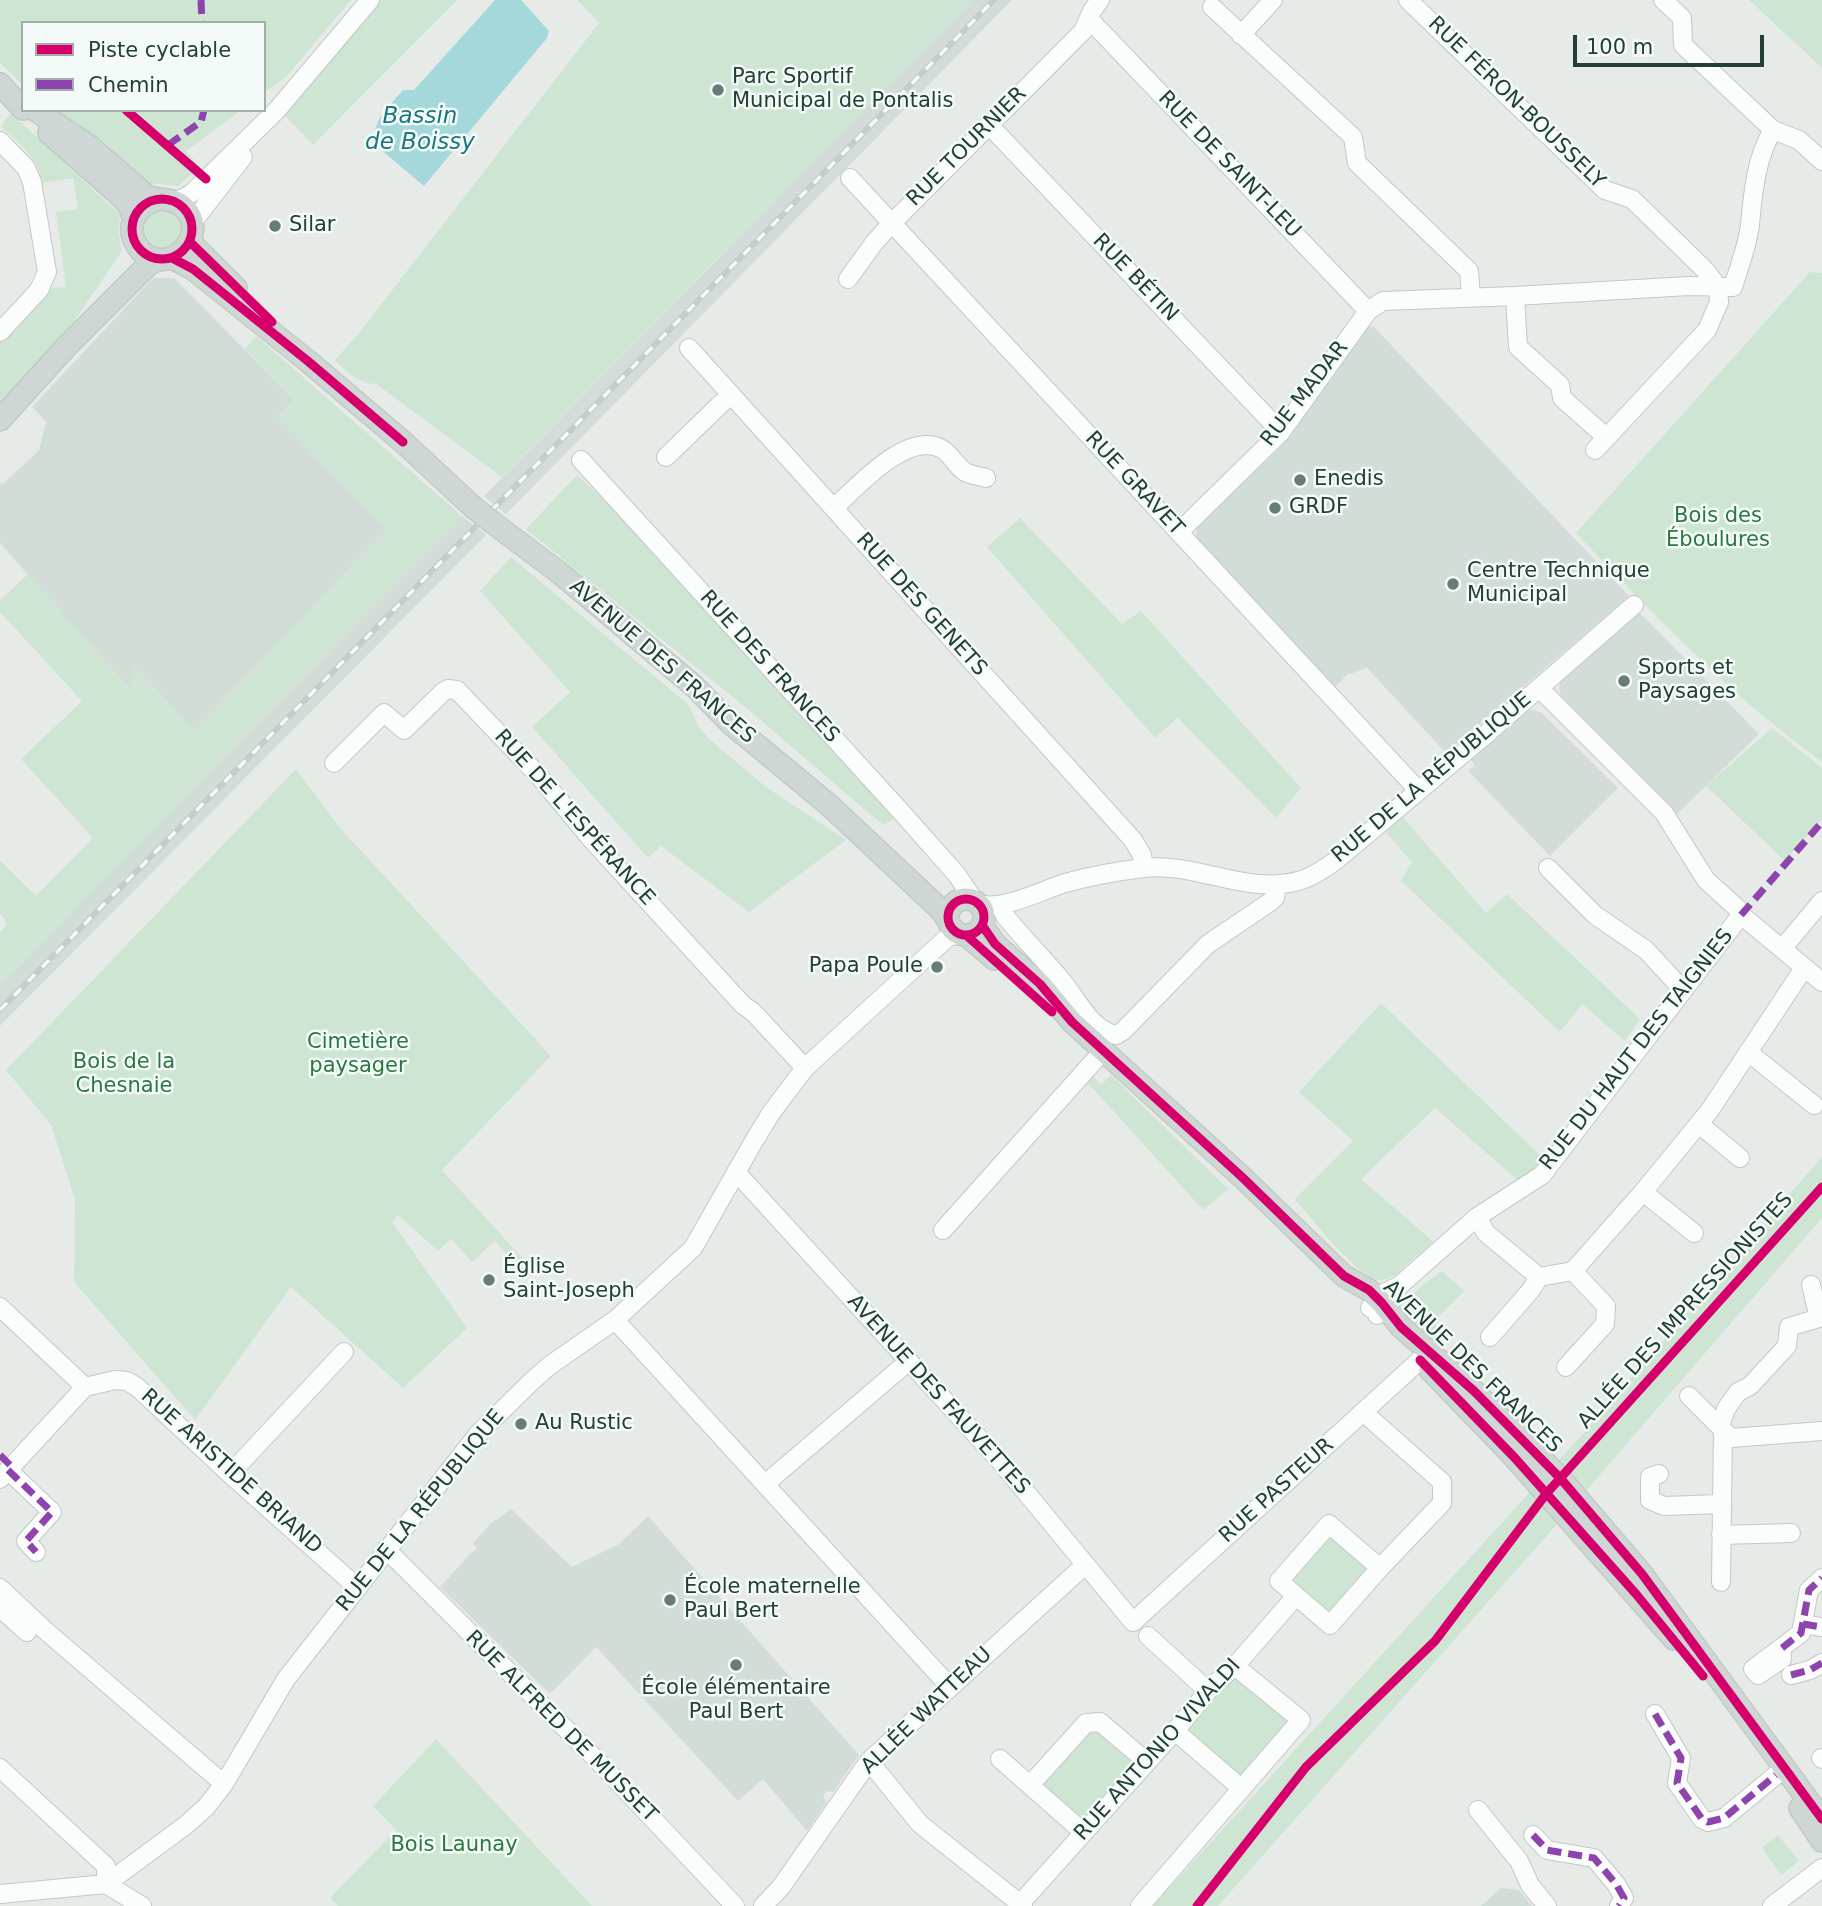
<!DOCTYPE html>
<html>
<head>
<meta charset="utf-8">
<style>
  body { margin:0 }
  #map { position:relative; width:1822px; height:1906px; overflow:hidden; background:#e6ebe8; font-family:"DejaVu Sans",sans-serif }
  canvas { display:block }
  .legend { position:absolute; left:21px; top:21px; width:245px; height:91px; box-sizing:border-box; background:#f4faf7; border:2px solid #a0b0a9; margin:0; padding:9px 12px; list-style:none; font-size:21px; color:#224035 }
  .legend li { display:flex; align-items:center; gap:14px; height:35px }
  .legend b { width:35px; border:2px solid #a0b0a9 }
  .scale { position:absolute; left:1573px; top:35px; width:191px; height:32px; box-sizing:border-box; border:4px solid #224035; border-top:0; padding-left:9px; font-size:21px; line-height:24px; white-space:nowrap; color:#224035; -webkit-text-stroke:5px #f4faf7; paint-order:stroke }
</style>
</head>
<body>
<div id="map">
<canvas width="1822" height="1906"></canvas>
<ul class="legend">
<li><b style="height:9px;background:#d6006c"></b>Piste cyclable</li>
<li><b style="height:9px;background:#8e44ad"></b>Chemin</li>
</ul>
<div class="scale">100 m</div>
</div>
<script>
const context = document.querySelector('canvas').getContext('2d');
context.lineJoin = 'round';
function fill(path, color) { context.fillStyle = color; context.fill(path, 'evenodd'); }
function stroke(path, color, width, dash) { context.strokeStyle = color; context.lineWidth = width; context.lineCap = dash ? 'butt' : 'round'; context.setLineDash(dash || []); context.stroke(path); }
function label(font, color, halo, rows, align = 'center') {
  context.font = font + ' "DejaVu Sans",sans-serif'; context.lineWidth = 5; context.setLineDash([]); context.textBaseline = 'middle'; context.strokeStyle = halo; context.fillStyle = color; for (const [text, x, y, turn = 0] of rows) {
    context.save(); context.translate(x, y); context.rotate((+turn || 0) * Math.PI / 180); context.textAlign = isNaN(turn) ? turn : align; if (halo) context.strokeText(text, 0, 0); context.fillText(text, 0, 0); context.restore();
  }
}
fill(new Path2D(`
  M972,0H1012L506,514L484,496Z
  M153,278H174L295,400L278,417L387,530L194,731L135,668L129,689L0,543V482L3,484L39,450L46,422L32,407Z
  M1364,327H1374L1629,596L1446,753L1367,668L1347,675L1335,687L1196,538L1197,526L1277,451Z
  M462,516L486,535L0,1026V985Z
  M1640,613L1759,734L1676,815L1561,695L1559,689L1560,682Z
  M1528,709L1541,712L1618,788L1550,856L1468,771L1475,765L1470,759Z
  M511,1509L572,1567L619,1544L648,1516L859,1755L833,1792L828,1791L823,1795L826,1803L807,1831L763,1779L738,1801L596,1647L550,1694L440,1587L472,1552L477,1549L473,1543L490,1524Z
  M1501,1888L1519,1890L1532,1906H1481Z`), '#d3ddd8');
fill(new Path2D(`
  M0,0H351L286,77L264,93V23H23V85L0,63Z
  M381,0H457L313,145L283,114Z
  M577,0H972L502,477L376,384C356,383 349,373 335,360L359,333L599,23Z
  M1750,0H1822V68L1749,0Z
  M56,110H241L186,151L200,167L178,186L148,183Z
  M11,113L120,215L119,234L122,251L71,326L0,408V339L45,289L66,287L56,212L78,209L73,178L42,183C41,160 16,141 1,126Z
  M152,207L179,212L186,229L174,249L152,250L139,233L144,213Z
  M1810,272L1822,273V762C1731,696 1653,614 1576,533Z
  M256,336L462,516L0,985V932L7,925L0,913V860L36,896L93,838L21,759L82,701L0,612V600L28,574L128,688L135,668L194,731L387,530L278,417L295,400L245,349Z
  M577,475L631,525L899,816L883,825L745,707L526,529Z
  M1020,518L1122,624L1141,611L1301,788L1276,818L1178,718L1155,738L987,547Z
  M511,557L688,704L699,727L709,739L766,787L846,840L749,912L661,846L648,858L532,727L570,692L480,591Z
  M1772,728L1822,768V819L1785,861L1706,786Z
  M296,769L341,829L551,1056L442,1170L525,1261L519,1268L495,1241L472,1262L451,1239L438,1251L398,1215L392,1222L467,1328L403,1388L291,1287L195,1420L74,1282L75,1199L51,1125L6,1070Z
  M1402,816L1486,913L1507,894L1640,1019L1625,1041L1582,1004L1560,1032L1401,881L1412,862L1385,831Z
  M1381,1003L1546,1161L1521,1183L1435,1108L1361,1179L1434,1242C1419,1253 1410,1261 1397,1274C1394,1276 1386,1280 1382,1280C1360,1282 1309,1215 1295,1199L1353,1141L1299,1092Z
  M1111,1075L1228,1189L1203,1210L1087,1082L1092,1076L1101,1085Z
  M1822,1157V1218L1559,1522L1218,1906H1153L1579,1438Z
  M1442,1271L1464,1291L1433,1322L1442,1332L1424,1333L1407,1319C1399,1297 1427,1283 1442,1271Z
  M1329,1524L1380,1568L1330,1625L1279,1581Z
  M1235,1666L1301,1720L1242,1789L1175,1731Z
  M1086,1723L1147,1762L1083,1832L1030,1785Z
  M436,1739L592,1906H338L330,1898L396,1830L373,1806Z
  M1778,1835L1799,1861L1781,1875L1762,1848Z`), '#cfe5d3');
fill(new Path2D(`
  M495,0H521L549,31L547,38L424,186L380,149C364,127 389,107 403,90H414Z`), '#a5d8db');
const minor = new Path2D(`
  M1408,0L1605,190L1632,199L1705,270L1718,287L1719,302L1707,330L1595,450
  M1212,7L1353,137L1357,163L1469,271L1471,297
  M1090,20L1368,311
  M1241,35L1273,0
  M989,125L1281,432
  M1773,130L1799,140L1822,161
  M0,141L26,168L32,182L47,272L39,290L0,332
  M850,178L1418,790
  M176,202L192,193L276,111L370,0
  M192,223L243,157
  M848,279L874,243L891,224L1083,31L1092,11L1100,0
  M1515,296L1518,347L1560,385L1562,398L1606,437
  M689,348L1133,840L1142,855L1144,868
  M666,457L731,394
  M581,460L904,815L957,875L974,900
  M834,508C856,488 908,429 942,449C951,454 956,466 965,472C971,475 979,476 986,478
  M1179,532L1281,432L1368,311L1383,301L1515,296L1689,286L1733,287C1739,267 1748,245 1750,224C1753,193 1756,157 1773,130L1683,45L1682,18L1663,0
  M1539,688L1664,813L1706,880L1738,909L1741,915L1822,982
  M334,763L384,713L404,730L443,692L448,689L457,690L539,776L592,840L743,1005L753,1012L805,1068
  M1548,868L1595,915L1646,950L1683,990
  M978,904C1003,911 1040,891 1065,883C1091,876 1118,871 1144,868C1195,862 1246,895 1298,881C1311,878 1324,869 1335,861L1484,736L1634,605
  M1000,905L1005,916C1023,938 1044,959 1063,982C1077,999 1091,1030 1116,1035L1123,1031L1208,944L1270,902L1275,898L1277,884
  M1782,949L1822,901
  M1748,1052L1814,1105
  M1699,1124L1740,1158
  M736,1172L1000,1461L1133,1622L1420,1360
  M1643,1192L1694,1233
  M1477,1217L1486,1233L1539,1277L1573,1271L1643,1192L1710,1110L1804,968
  M943,1230L1103,1051
  M1399,1286L1477,1217L1542,1175L1741,915
  M0,1307L85,1387
  M1370,1308L1384,1293L1399,1286L1393,1299L1377,1315
  M615,1320L950,1687
  M1490,1337L1531,1290L1539,1277
  M1566,1367L1605,1324L1606,1306L1573,1271
  M1689,1396L1731,1438L1822,1431
  M1363,1412L1442,1482V1503L1380,1568
  M1720,1426L1726,1409L1738,1392L1750,1386L1787,1346L1789,1327L1819,1318L1811,1285
  M8,1470L52,1512L26,1541L36,1552
  M230,1474L344,1352
  M1659,1474L1650,1477V1500L1664,1506L1720,1504
  M0,1479L85,1387L115,1380L127,1381L137,1387L230,1474L358,1588
  M765,1484L909,1361
  M1329,1524L1380,1568L1330,1625L1279,1581Z
  M1721,1535L1791,1533
  M386,1549L601,1764L735,1906
  M1721,1582L1723,1430
  M0,1588L47,1632L224,1784
  M0,1608L27,1632
  M1803,1624L1822,1627
  M1148,1636L1208,1691
  M1782,1648V1659L1758,1675L1753,1669L1801,1633L1809,1590L1822,1578
  M1791,1675L1810,1670L1822,1663
  M1655,1714L1681,1758L1677,1783L1702,1819L1708,1822L1724,1818L1776,1775
  M1175,1731L1242,1789
  M1821,1758L1822,1759
  M1000,1759L1083,1832
  M869,1761L920,1824L1023,1906
  M0,1768L106,1866V1884
  M1030,1785L1086,1723L1100,1722L1147,1762
  M1478,1810L1519,1861L1530,1885L1547,1906
  M1533,1835L1547,1850L1594,1858L1616,1884L1624,1898L1619,1906
  M106,1884L186,1825L206,1807L224,1784L286,1679L478,1434L532,1381L549,1366L615,1320L693,1248L754,1141L771,1113L805,1068L948,937L961,934
  M0,1894L106,1884L142,1906
  M763,1906L781,1887L869,1761L1085,1565
  M1018,1906L1175,1731L1212,1686L1235,1666L1296,1596
  M1140,1906L1301,1720L1235,1666
  M1772,1906L1822,1868`);
const major = new Path2D(`
  M0,84L23,109
  M35,110L88,145L147,196C158,201 171,197 182,206C213,232 170,279 141,251C135,244 131,235 132,226C134,212 143,204 156,200
  M49,133L118,194L128,204L134,218
  M190,242L236,288
  M172,258L193,269L309,362L403,442L473,507
  M0,420L67,346L148,265L159,259
  M493,523L561,574L694,686L730,723L829,805L941,910L948,920
  M948 917a18 18 0 1 1 36 0a18 18 0 1 1-36 0Z
  M982,925L995,944L1040,984L1072,1022L1242,1177L1344,1276L1369,1290L1382,1303L1401,1327L1474,1391L1561,1479L1642,1574L1822,1819
  M966,935L994,959
  M1430,1370L1514,1457L1674,1639
  M1800,1808L1822,1841`);
stroke(minor, '#c3c8c5', 20);
stroke(major, '#c2cac7', 24);
stroke(minor, '#fbfcfc', 18);
stroke(major, '#ced7d4', 21);
const rail = new Path2D(`
  M0,1010L994,0`);
stroke(rail, '#c7ccca', 6);
stroke(rail, '#f4faf7', 3.5, [10]);
const majorBridge = new Path2D(`
  M473,507L493,523`);
stroke(majorBridge, '#c2cac7', 24, []);
stroke(majorBridge, '#ced7d4', 21);
stroke(new Path2D(`
  M201,0L202,23
  M168,145L201,122L204,110
  M1741,915L1822,822
  M0,1455L11,1466
  M8,1470L52,1512L26,1541L36,1552
  M1803,1624L1822,1627
  M1782,1648L1801,1633L1809,1590L1822,1578
  M1791,1675L1810,1670L1822,1663
  M1655,1714L1681,1758L1677,1783L1702,1819L1708,1822L1724,1818L1776,1775
  M1533,1835L1547,1850L1594,1858L1616,1884L1624,1898L1619,1906`), '#8e44ad', 7, [14, 7]);
stroke(new Path2D(`
  M126,110L206,179
  M132 229a30 30 0 1 1 60 0a30 30 0 1 1-60 0Z
  M190,242L272,322
  M172,258L193,269L309,362L403,442
  M948 917a18 18 0 1 1 36 0a18 18 0 1 1-36 0Z
  M982,925L995,944L1040,984L1072,1022L1242,1177L1344,1276L1369,1290L1382,1303L1401,1327L1474,1391L1561,1479L1642,1574L1822,1819
  M966,935L1052,1012
  M1420,1360L1514,1457L1636,1594L1703,1676
  M1197,1906L1306,1767L1435,1641L1546,1494L1822,1187`), '#d6006c', 9);
for (const [x, y, r, color] of [
  [718,90,7,"#677c74"],
  [275,226,7,"#677c74"],
  [1300,480,7,"#677c74"],
  [1275,508,7,"#677c74"],
  [1453,584,7,"#677c74"],
  [1624,681,7,"#677c74"],
  [937,967,7,"#677c74"],
  [489,1280,7,"#677c74"],
  [521,1424,7,"#677c74"],
  [670,1600,7,"#677c74"],
  [736,1665,7,"#677c74"]
]) { const dot = new Path2D(); dot.arc(x, y, r, 0, 2 * Math.PI); context.fillStyle = color; context.fill(dot); stroke(dot, '#f4faf7', 2.5); }
label('21px', '#224035', '#f4faf7', [
  ["Parc Sportif",732,78],
  ["Municipal de Pontalis",732,102],
  ["Silar",289,226],
  ["Enedis",1314,480],
  ["GRDF",1289,508],
  ["Centre Technique",1467,572],
  ["Municipal",1467,596],
  ["Sports et",1638,669],
  ["Paysages",1638,693],
  ["Papa Poule",923,967,"right"],
  ["Église",503,1268],
  ["Saint-Joseph",503,1292],
  ["Au Rustic",535,1424],
  ["École maternelle",684,1588],
  ["Paul Bert",684,1612],
  ["École élémentaire",736,1689,"center"],
  ["Paul Bert",736,1713,"center"]
], 'left');
label('21px', '#224035', '#f4faf7', [
  ["RUE FÉRON-BOUSSELY",1516,103,44],
  ["RUE TOURNIER",967,147,-45],
  ["RUE DE SAINT-LEU",1229,165,46],
  ["RUE BÉTIN",1135,278,46],
  ["RUE MADAR",1305,394,-52],
  ["RUE GRAVET",1134,484,47],
  ["RUE DES GENETS",921,605,48],
  ["AVENUE DES FRANCES",662,662,41],
  ["RUE DES FRANCES",769,667,48],
  ["RUE DE LA RÉPUBLIQUE",1432,778,-40],
  ["RUE DE L'ESPÉRANCE",574,818,48],
  ["RUE DU HAUT DES TAIGNIES",1637,1050,-52],
  ["ALLÉE DES IMPRESSIONISTES",1686,1311,-48],
  ["AVENUE DES FRANCES",1472,1367,44],
  ["AVENUE DES FAUVETTES",938,1395,48],
  ["RUE ARISTIDE BRIAND",231,1472,42],
  ["RUE PASTEUR",1277,1491,-42],
  ["RUE DE LA RÉPUBLIQUE",421,1511,-51],
  ["ALLÉE WATTEAU",927,1711,-44],
  ["RUE ALFRED DE MUSSET",561,1727,45],
  ["RUE ANTONIO VIVALDI",1158,1750,-48]
]);
label('21px', '#2a7941', '#f4faf7', [
  ["Bois des",1718,517],
  ["Éboulures",1718,541],
  ["Cimetière",358,1043],
  ["paysager",358,1067],
  ["Bois de la",124,1063],
  ["Chesnaie",124,1087],
  ["Bois Launay",454,1846]
]);
label('italic 23px', '#19787f', '#f4faf7', [
  ["Bassin",420,117],
  ["de Boissy",420,143]
]);
</script>
</body>
</html>
